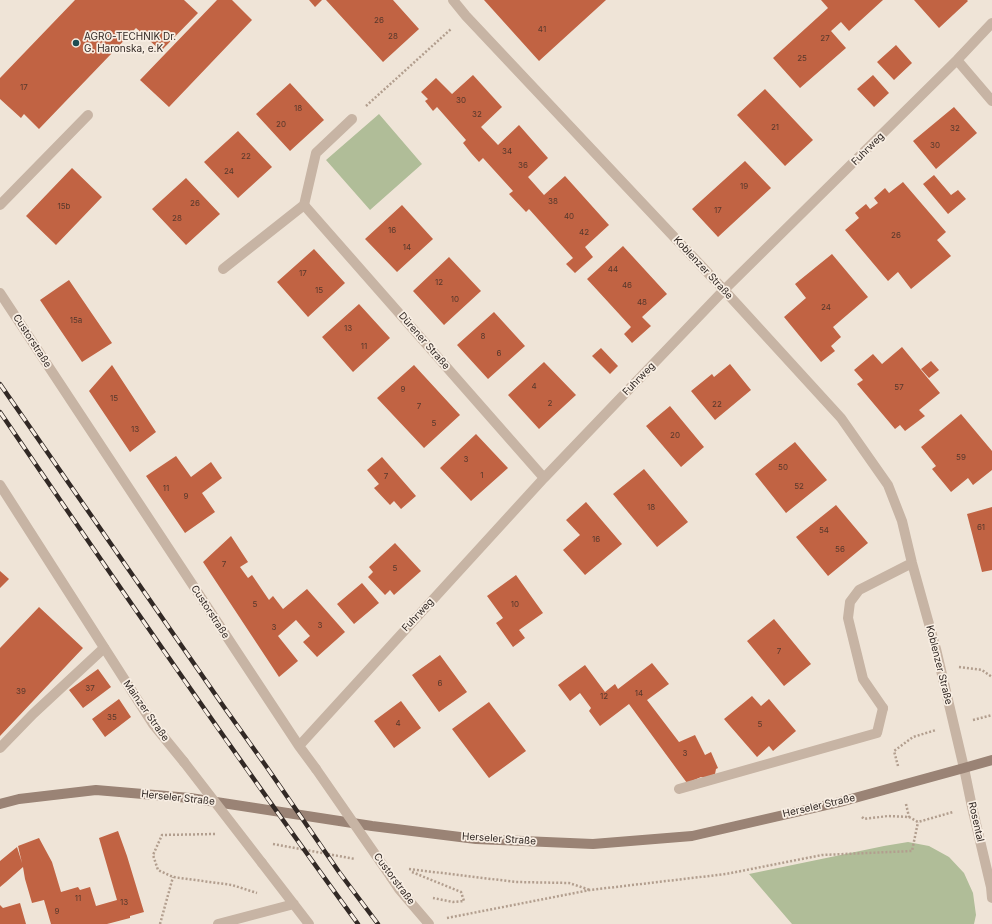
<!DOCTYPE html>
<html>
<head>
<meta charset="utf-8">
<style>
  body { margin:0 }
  canvas { display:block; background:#efe4d7 }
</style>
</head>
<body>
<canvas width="992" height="924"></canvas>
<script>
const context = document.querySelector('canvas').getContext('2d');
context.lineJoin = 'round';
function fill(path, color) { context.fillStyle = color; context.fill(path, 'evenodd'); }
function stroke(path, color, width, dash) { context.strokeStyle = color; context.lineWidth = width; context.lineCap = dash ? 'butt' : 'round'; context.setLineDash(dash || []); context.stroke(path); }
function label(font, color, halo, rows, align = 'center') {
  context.font = font + ' Inter,sans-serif'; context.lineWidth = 3.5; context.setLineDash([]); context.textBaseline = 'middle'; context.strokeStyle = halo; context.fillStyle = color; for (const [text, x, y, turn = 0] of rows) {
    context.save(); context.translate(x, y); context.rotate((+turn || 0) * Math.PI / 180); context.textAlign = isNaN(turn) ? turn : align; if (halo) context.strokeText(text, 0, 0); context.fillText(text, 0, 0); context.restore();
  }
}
fill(new Path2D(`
  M379,114L422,164L370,210L326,160Z
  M908,842L929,846L949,857L964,873L973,893L976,915L974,924H792L749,874L884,846Z`), '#b0bd98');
fill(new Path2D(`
  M75,0H184L198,13L161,51L136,28L39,129L24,114L21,118L0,99V78Z
  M217,0H232L252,20L169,107L140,80Z
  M309,0H322L315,7Z
  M326,0H393L419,29L383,62Z
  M484,0H606L539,61Z
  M821,0H883L849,31L841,22L831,31L846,48L800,88L773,58L828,8Z
  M914,0H967L968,1L939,28Z
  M896,45L912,63L894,80L877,62Z
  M473,75L502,107L481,127L498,145L519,125L548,158L528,177L544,195L565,176L609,225L585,247L593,257L575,273L566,264L573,258L529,209L526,212L509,194L513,191L483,158L479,162L471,153L463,143L466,140L437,107L433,111L425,101L428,99L421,92L436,78L452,94Z
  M873,75L889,93L874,107L857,89Z
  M290,83L324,120L290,151L256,114Z
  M765,89L813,140L785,166L737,115Z
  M954,107L977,133L936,169L913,141Z
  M238,131L272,167L238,198L204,162Z
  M745,161L771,188L718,237L692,209Z
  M72,168L102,197L56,245L26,216Z
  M934,175L951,195L958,190L966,199L948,214L923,184Z
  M186,178L220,214L186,245L152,209Z
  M903,182L946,232L937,240L951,256L911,289L898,272L888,281L845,230L859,218L855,213L866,204L870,209L878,203L874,198L885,188L889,193Z
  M402,205L433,239L397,272L365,239Z
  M623,246L667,294L642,317L651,326L632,343L624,334L631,327L587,279Z
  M314,249L345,283L308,317L277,282Z
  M832,254L868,297L833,327L841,337L831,346L835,351L821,362L784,317L806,298L795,284Z
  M449,257L481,291L444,325L413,291Z
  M69,280L112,343L82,362L40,300Z
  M359,304L390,338L353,372L322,337Z
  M494,312L525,346L488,379L457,345Z
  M902,347L940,393L919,410L925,416L905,431L900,425L895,429L857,384L863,380L854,370L873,354L882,364Z
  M601,348L618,366L610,374L592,356Z
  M931,361L939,370L929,378L921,369Z
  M544,362L576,395L539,429L508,395Z
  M730,364L751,390L715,420L691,391L712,374L714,377Z
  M112,365L156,432L130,452L89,391Z
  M414,365L460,415L424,448L377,398Z
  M670,406L704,447L681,467L646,426Z
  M961,414L992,451V470L973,485L968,478L951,492L932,469L936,466L921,447Z
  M476,434L508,468L471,501L440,468Z
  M795,442L827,480L786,513L755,474Z
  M176,456L191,477L211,462L222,478L202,493L215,512L185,533L146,476Z
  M382,457L416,496L401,509L394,501L390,505L374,488L379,484L367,470Z
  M644,469L688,522L657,547L613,494Z
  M586,502L622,544L585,575L563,550L580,535L566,520Z
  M836,505L868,543L828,576L796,537Z
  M992,507V570L982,572L967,514Z
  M231,536L248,562L240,567L248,578L252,575L269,600L273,596L283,609L307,589L345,632L317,657L303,642L310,636L296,620L278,636L298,661L279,677L203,562Z
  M395,543L421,571L394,595L390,590L385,595L368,577L373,572L369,567Z
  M0,571L9,579L0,588Z
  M516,575L543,613L519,630L525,638L513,647L496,623L503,618L487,596Z
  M362,583L379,603L354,624L337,604Z
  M39,607L83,648L0,736V648Z
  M774,619L811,664L784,686L747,641Z
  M440,655L467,692L439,712L412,675Z
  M652,663L669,684L647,700L679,742L695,735L705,755L711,752L718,768L716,769L715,774L705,778L701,777L687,783L629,704L600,726L589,711L591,708L580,693L570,701L558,685L585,665L605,692L615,684L618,689Z
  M98,669L111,687L83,708L69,690Z
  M752,696L761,706L769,699L796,731L773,751L769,746L757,757L724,719Z
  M119,699L131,717L105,737L92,719Z
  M401,701L421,728L394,748L374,721Z
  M489,702L526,751L489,778L452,729Z
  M118,831L127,856L144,912L130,916V918L107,924H51L44,900L32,903L25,879L23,867L6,882L0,887V861L17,847L22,863L18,846L39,838L52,862L61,892L78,887L80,890L90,887L96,906L117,900L99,838Z
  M20,903L26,924H0V905L3,908Z`), '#c16343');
stroke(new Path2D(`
  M366,106L451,29
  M959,667L982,670L992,677
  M973,720L992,715
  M898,766L894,751L913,737L936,730
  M906,804L909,817
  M862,817L864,819L888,816L909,817L918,822L953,812
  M215,834L162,835L153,855L158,870L173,877L232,885L257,893
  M273,844L355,859
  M409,869L516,882L569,883L590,890
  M412,872L461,892L464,901L453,902L433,898
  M447,918L590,890L726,874L822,855L912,851L918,822
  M160,924L173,877`), '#b29e8e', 2.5, [2, 2]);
stroke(new Path2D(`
  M0,205L88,115
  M223,269L304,205L316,153L352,119
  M0,748L33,714L104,648
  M679,789L877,733L883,708`), '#c7b4a4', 10);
stroke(new Path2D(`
  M453,0L466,16L724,290L841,418L888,485L902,521L912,563L936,649L964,768L972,807L991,887L992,898
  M957,60L992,101
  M304,205L544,478
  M0,293L299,746L316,769
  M0,485L153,724L184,762
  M883,708L863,679L848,618L850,602L859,590L912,563
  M299,746L544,478L724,290L957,60L992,23
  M262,863L309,924
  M391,877L399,889L429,924
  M218,924L294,904`), '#c7b4a4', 10);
stroke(new Path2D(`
  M0,804L19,799L96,790L190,798L372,826L476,839L593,844L692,836L840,802L964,768L992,760`), '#9a8375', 10);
const rail = new Path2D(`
  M0,384L224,707L266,766L339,872L378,924
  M0,412C117,584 235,756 358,924`);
stroke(rail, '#322925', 4.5);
stroke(rail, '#f8eee3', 3, [9]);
stroke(new Path2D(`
  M184,762L262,863
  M316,769L391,877`), '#c7b4a4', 10);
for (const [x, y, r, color] of [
  [76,43,4,"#1d4d52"]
]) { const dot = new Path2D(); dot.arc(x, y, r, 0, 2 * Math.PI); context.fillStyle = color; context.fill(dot); stroke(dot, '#f8eee3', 1.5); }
label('8px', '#56382c', null, [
  ["26",379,21],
  ["41",542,30],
  ["28",393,37],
  ["27",825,39],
  ["25",802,59],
  ["17",24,88],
  ["30",461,101],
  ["18",298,109],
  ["32",477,115],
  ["20",281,125],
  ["21",775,128],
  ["32",955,129],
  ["30",935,146],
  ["34",507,152],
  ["22",246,157],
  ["36",523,166],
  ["24",229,172],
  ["19",744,187],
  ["38",553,202],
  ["26",195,204],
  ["15b",64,207],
  ["17",718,211],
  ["40",569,217],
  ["28",177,219],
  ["16",392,231],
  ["42",584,233],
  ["26",896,236],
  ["14",407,248],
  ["44",613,270],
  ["17",303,274],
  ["12",439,283],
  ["46",627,286],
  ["15",319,291],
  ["10",455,300],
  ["48",642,303],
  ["24",826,308],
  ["15a",76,321],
  ["13",348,329],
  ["8",483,337],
  ["11",364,347],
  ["6",499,354],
  ["4",534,387],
  ["57",899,388],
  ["9",403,390],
  ["15",114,399],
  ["2",550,404],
  ["22",717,405],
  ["7",419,407],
  ["5",434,424],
  ["13",135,430],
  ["20",675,436],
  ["59",961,458],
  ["3",466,460],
  ["50",783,468],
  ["1",482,476],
  ["7",386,477],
  ["52",799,487],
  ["11",166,489],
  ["9",186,497],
  ["18",651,508],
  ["61",981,528],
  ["54",824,531],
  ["16",596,540],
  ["56",840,550],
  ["7",224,565],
  ["5",395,569],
  ["5",255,605],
  ["10",515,605],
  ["3",320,626],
  ["3",274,628],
  ["7",779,652],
  ["6",440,684],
  ["37",90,689],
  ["39",21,692],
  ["14",639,694],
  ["12",604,697],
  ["35",112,718],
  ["4",398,724],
  ["5",760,725],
  ["3",685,754],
  ["11",78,899],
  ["13",124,903],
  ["9",57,912]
]);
label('10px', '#322925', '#f8eee3', [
  ["AGRO-TECHNIK Dr.",84,37],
  ["G. Haronska, e.K",84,49]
], 'left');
label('10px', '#322925', '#f8eee3', [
  ["Fuhrweg",868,149,-45],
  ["Koblenzer Straße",703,268,47],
  ["Custorstraße",32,341,57],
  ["Dürener Straße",424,341,49],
  ["Fuhrweg",639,379,-46],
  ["Custorstraße",210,612,57],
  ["Fuhrweg",418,615,-47],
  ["Koblenzer Straße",939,665,76],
  ["Mainzer Straße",146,711,55],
  ["Herseler Straße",178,798,6],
  ["Herseler Straße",819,806,-13],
  ["Rosental",976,822,77],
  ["Herseler Straße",499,839,4],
  ["Custorstraße",394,879,53]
]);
</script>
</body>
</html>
